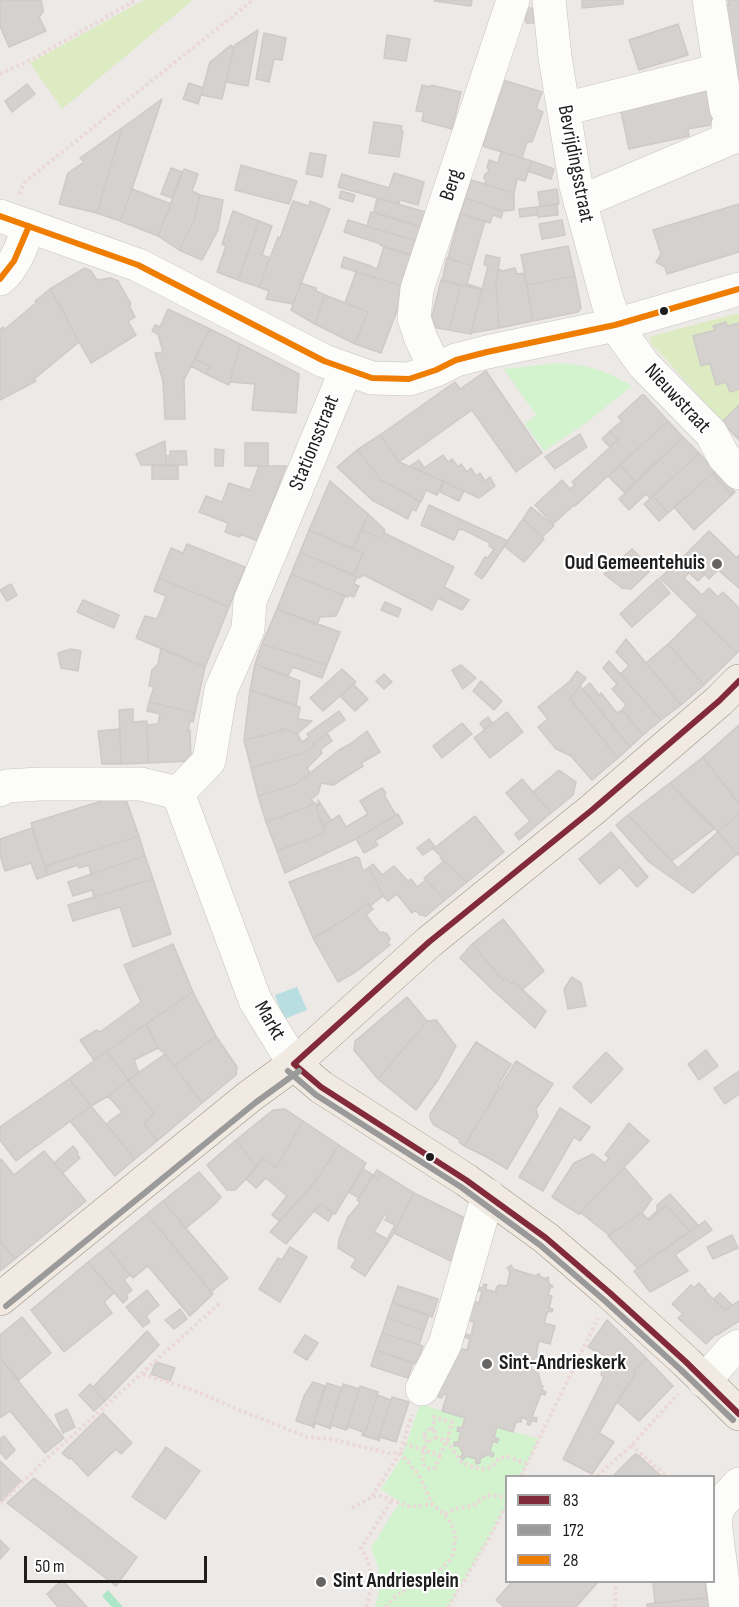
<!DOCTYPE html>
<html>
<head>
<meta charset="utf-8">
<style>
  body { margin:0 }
  #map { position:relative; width:739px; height:1607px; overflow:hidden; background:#ece9e6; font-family:"Sofia Sans Condensed",sans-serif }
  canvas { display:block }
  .legend { position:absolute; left:505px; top:1475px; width:210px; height:108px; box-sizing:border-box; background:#fff; border:2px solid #a5a5a5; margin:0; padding:8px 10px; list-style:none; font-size:18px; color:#1e1e1e }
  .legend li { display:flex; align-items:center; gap:12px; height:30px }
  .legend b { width:30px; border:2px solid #a5a5a5 }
  .scale { position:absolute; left:24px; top:1556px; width:183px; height:27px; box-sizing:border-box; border:3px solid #1e1e1e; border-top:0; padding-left:8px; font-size:18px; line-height:21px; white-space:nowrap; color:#1e1e1e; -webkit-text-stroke:4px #fff; paint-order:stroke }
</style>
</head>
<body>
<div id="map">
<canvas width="739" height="1607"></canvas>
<ul class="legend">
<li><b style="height:8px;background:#822a3a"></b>83</li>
<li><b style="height:8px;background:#9a9a9a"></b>172</li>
<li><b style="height:8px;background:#ef7d00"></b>28</li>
</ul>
<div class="scale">50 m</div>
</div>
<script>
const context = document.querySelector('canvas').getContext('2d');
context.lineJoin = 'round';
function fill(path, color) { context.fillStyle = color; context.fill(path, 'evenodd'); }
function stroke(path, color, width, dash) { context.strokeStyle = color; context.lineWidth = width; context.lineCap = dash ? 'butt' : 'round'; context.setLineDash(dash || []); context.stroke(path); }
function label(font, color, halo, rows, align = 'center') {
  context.font = font + ' "Sofia Sans Condensed",sans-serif'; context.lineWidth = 4.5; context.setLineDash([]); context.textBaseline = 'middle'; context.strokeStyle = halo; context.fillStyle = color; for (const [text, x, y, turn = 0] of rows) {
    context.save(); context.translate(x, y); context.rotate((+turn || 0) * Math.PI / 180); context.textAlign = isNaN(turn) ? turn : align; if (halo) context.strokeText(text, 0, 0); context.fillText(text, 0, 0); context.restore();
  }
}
fill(new Path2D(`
  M144,0H193L62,109L30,63Z
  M739,313V405L722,422L663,356L652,345L649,338L652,336Z`), '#ddebc3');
fill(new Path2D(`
  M557,363C588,364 606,371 632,386L587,422L544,451L525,424L536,415L504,369Z
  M420,1404L465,1418L462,1428L458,1427L457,1430L461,1432L458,1442H454V1446H459L463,1454L460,1458L463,1460L466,1456L476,1459V1463H480V1459L488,1454L492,1457L494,1454L490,1451L493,1441L497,1443L499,1439L494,1437L497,1427L539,1439L521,1476H506V1506L488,1540L448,1607H375C383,1582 381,1572 371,1548L400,1502L381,1489L401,1459Z`), '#d3f3cf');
fill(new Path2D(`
  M108,1590L123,1607H112L102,1596Z`), '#aee6c8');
fill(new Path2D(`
  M297,987L307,1010L284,1019L275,995Z`), '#b8dee2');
const building = new Path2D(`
  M0,0H41L43,9V12L39,17L46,31L9,47L0,26Z
  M435,0H472L471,6L434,1Z
  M582,0H623V4L582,8Z
  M728,0H739V121L726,6L729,5Z
  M525,8H533L534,23H526Z
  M678,24L688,55L639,70L629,40Z
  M258,30L248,86L226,82L235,45Z
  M264,33L286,38L282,60L274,59L269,82L256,79Z
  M387,35L410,39L406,61L384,58Z
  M231,45L234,48L222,99L201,95L210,62Z
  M503,80L542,92L536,109L543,112L532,142H527L522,158L482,146Z
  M189,83L203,88L198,104L183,99Z
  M27,84L35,94L12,112L5,101Z
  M422,85L430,87L431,85L461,92L452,129L422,121L424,112L416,111Z
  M707,87L739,120L688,129L689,136L629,149L619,102Z
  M162,99L132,189L120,221L97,213L122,128Z
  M374,122L402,126L401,131H403L399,157L369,153Z
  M122,128L97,213L59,204L68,173L84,162L80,158Z
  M501,152L532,161L525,181L517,179L514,193L484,184L486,181L484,178L485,174L488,172L489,169L487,168L489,160L498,163Z
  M310,153L326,155L322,177L306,174Z
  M532,161L554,169L551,179L528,171Z
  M241,165L297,181L289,204L235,190Z
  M171,168L182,172L172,198L161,194Z
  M184,169L198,174L192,191L200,195L194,221L179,250L158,236Z
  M394,173L424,182L418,205L400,200L399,204L338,187L342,174L389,188Z
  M471,180L514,193V210L503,211L465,198Z
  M132,189L171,204L158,236L120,221Z
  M557,189L559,204L540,206L538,192Z
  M341,191L355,195L353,202L339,198Z
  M200,195L223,200L218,230L202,260L179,250L194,221Z
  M377,198L429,213L424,228L374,212Z
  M465,198L503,211L501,218L493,215L490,223L460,214Z
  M293,201L309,206L310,201L330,209L293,304L266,299L269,291L259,287L278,237L280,238Z
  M739,204V252L667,274L665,267L656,262L661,254L653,230Z
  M557,205L558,215L538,217L536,207Z
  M536,207L537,215L520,217L519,209Z
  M233,211L259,221L238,280L217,272L226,246L222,244Z
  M371,212L424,228L419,242L367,226Z
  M460,214L485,221L472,266L448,258Z
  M348,220L419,242L415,256L380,245L381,244L344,232Z
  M562,220L565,235L542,239L539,224V225V224Z
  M259,221L272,226L262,255L270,258L259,287L238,280Z
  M568,246L575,276L527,285L521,255Z
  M384,247L415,256L406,287L341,267L344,257L371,266V267L377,269Z
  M486,255L500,258L496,284L499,328L471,333L488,266L484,265Z
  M447,258L472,266L467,284L483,289L482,290L442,281Z
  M85,268L91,271L97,280L111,278L118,281L131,304L129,305L135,317L128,321L136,335L91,363L66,319L67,318L50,289Z
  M515,268L517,274L524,273L533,321L499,328L496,284L499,269L502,271Z
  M356,272L406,287L381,353L355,344L368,312L345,303Z
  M575,276L581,308L578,312L533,321L527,285Z
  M441,280L461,285L449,330L437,328L431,320Z
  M301,283L316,288V291L325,295L315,324L291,310Z
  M461,285L482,290L471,334L449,330Z
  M50,289L67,318L66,319L79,342L34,379L36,381L0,400V330L3,327L5,329L36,303L35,301Z
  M325,295L368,312L355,344L315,324Z
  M168,309L210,329L184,380L185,419H165L163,381L155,353L163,352L158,334L152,331L155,325L160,327Z
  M726,322L727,326L739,323V389L730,392L726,382L716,385L710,363L701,366L693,336L715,330L713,326Z
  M210,329L240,344L229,385L206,374L210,366L195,359Z
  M240,344L299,374L296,413L252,410L255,384L230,382Z
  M195,359L210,366L206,374L191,366Z
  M486,371L542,453L516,472L472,410L399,462L380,435L455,382L460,389Z
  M642,395H644L668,421L575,506L574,505L553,524L535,505L562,480L570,489L575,485L572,482L618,440L610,431L622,421L618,417Z
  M739,405V440L722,422Z
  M668,421L683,437L635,482L620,465Z
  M610,431L618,440L610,447L602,439Z
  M580,434L587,447L555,469L545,457Z
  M380,435L399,462L443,481L437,495L426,490L421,502L390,484L379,480L380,478L357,450Z
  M683,437L699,453L653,496L650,498L646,494L629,510L619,499Z
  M165,441L166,465H141L136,454Z
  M245,443H268V466H245Z
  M215,449L224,450L223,466H215Z
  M357,450L380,478L379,480L390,484L420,502L416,511L412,509L408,519L372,500L337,467Z
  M170,451H186L187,465H166V456H170Z
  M699,453L715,471L668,513L653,496Z
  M443,455L448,462L452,459L458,467L461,464L467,472L471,468L476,476L480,473L485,481L490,477L495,486L479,498L410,466L419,460L424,468Z
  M620,465L635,482L625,493L608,476Z
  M152,466H178V479H152Z
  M259,466H286L258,541L240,534V537L225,532L228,523L199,512L206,496L222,502L229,483L250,490Z
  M715,471L713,474L731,494L735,492L694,530L674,507Z
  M715,472L734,491L731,494L713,474Z
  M330,481L368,514L353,549L309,530Z
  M444,482L464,491L459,501L440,492Z
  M653,496L668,513L659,521L644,504Z
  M429,505L508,541L482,579L475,574L485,557L488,558L494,549L489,546L490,543L464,530L459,529L454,540L421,525Z
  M531,507L554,526L542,537L523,519Z
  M368,514L385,530L381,539L362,530Z
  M523,519L544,539L524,562L504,546Z
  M309,530L363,553L354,575L300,552Z
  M362,530L381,539L384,533L454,567L444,587L469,600L462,610L438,598L432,610L364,575L359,578L354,576L363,553L353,549Z
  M709,531L737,558L739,555V588L718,570L709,579L685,555Z
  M187,544L245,567L229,607L159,578L171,548L183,553Z
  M632,549L652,569L631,589L622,588L604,574Z
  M300,552L357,577L354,584L359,586L354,597L349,595L348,597L291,574Z
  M685,555L705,574L698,581L689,573L684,578L702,595L709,588L718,597L723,592L739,608V651L737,653L660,578Z
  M291,574L345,596L336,616L320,617L317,625L277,609Z
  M159,578L229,607L205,667L136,638L145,616L157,619L166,596L154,591Z
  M658,579L670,593L632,627L620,614Z
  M11,584L17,595L7,601L0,590Z
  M83,600L119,615L114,628L77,612Z
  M385,602L401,609L398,617L381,610Z
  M277,609L340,632L327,665L262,644Z
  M698,615L737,653L704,685L668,644Z
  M626,639L681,705L661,720L620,674L629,666L616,652Z
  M262,644L327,665L322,678L293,667L288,676L255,664Z
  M668,644L704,685L681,705L646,663Z
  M161,648L205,667L195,713L149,702L154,687L149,686L152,670L158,664Z
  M71,649L81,651L78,671L61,668L58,653Z
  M609,661L661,720L643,735L622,710L626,705L612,689L617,684L603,668Z
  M255,664L300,681L296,706L250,690Z
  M461,665L476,678L463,689L452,670Z
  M342,669L356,682L323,711L310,698Z
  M577,671L586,678L570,699L618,758L592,780L571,756L556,749L538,727L548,719L538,707L570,681Z
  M384,674L392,682L384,689L376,681Z
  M481,681L502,701L494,710L473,691Z
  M590,683L599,695L601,693L617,713L622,710L643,735L630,747L583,689Z
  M353,684L368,699L355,711L340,696Z
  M580,686L630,747L618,758L570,699Z
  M250,690L300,707L298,719L312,721L297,734L281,728L282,731L244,740Z
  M149,702L195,713L193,722L190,721L188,730H190L191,761L148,763L147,725L158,724L160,714L147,711Z
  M133,709V722L147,721L148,763L121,764L119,710Z
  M339,711L345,720L313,743L315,745L304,753L251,768L244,740L282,731L281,728L297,734L302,742L309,737L307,734Z
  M507,712L523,732L490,758L474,738Z
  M488,717L492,723L484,729L480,723Z
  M462,723L472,734L442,758L433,746Z
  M739,725V804L703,757Z
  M120,729L121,764H102L98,731Z
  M367,731L380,752L361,763L363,766L333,785L321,783L318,794L311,799L314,803L305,808L266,822L258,796L296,784L339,750L350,744Z
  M327,733L332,741L320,750L322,753L307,768L310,773L296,784L258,796L251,768L304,753L315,745L313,743Z
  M703,757L739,804V813L718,832L670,783Z
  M559,770L576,782L573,795L551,813L533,792Z
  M522,779L551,813L519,840L515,834L530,821L506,793Z
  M670,783L714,829L672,861L628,815Z
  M382,788L386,793L384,795L396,815L356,839L285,873L277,851L325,833L323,826L339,815L346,827L368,814L360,801Z
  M124,794L139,836L45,866L31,823Z
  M318,800L331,820L323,826L316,807L319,805Z
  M314,803L319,805L316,807L325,833L277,851L266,822L305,808Z
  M739,813V856L718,832Z
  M398,814L403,823L375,841L378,845L364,853L356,839Z
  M628,815L678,868L718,832L737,854L693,893L649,862L616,825Z
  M475,816L504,852L467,882L440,858L441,856L433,849Z
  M32,828L48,875L37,879L31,863L5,871L0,855V839Z
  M611,832L648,877L637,887L620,867L600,884L579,859Z
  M139,836L145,856L91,874L89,865L79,868L78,865L48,875L45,866Z
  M429,839L435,847L423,855L417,848Z
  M145,856L153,879L94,897L92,890L73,896L68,882Z
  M356,857L359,858L363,871L369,867L383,896L370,906L368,903L349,917L313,938L289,882Z
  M444,861L467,882L445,900L424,878Z
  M373,864L382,875L394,866L408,881L411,879L417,887L426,880L445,900L426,916L420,915L415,910L412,913L397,894L388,901L383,896L369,867Z
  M153,879L171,934L133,947L120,907L73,921L68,905Z
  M368,903L373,909L366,915L380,933L382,932L387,934L390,939L388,943L390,945L357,971L338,982L313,938L349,917Z
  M503,919L544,971L522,990L514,982L512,984L505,978L503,980L472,944Z
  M173,944L193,992L94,1060L80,1040L97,1030L100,1032L141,1002L124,965Z
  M472,944L503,980L505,978L512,984L514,982L546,1011L535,1028L495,992L460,958Z
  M572,977L581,983L586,1006L568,1009L564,989Z
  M193,992L216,1036L174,1066L165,1054L158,1048L146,1024Z
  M407,997L427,1021L378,1079L354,1050L355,1041Z
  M436,1020L456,1046L438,1080L416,1110L378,1079L427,1021Z
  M146,1024L158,1048L134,1060L139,1073L128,1080L107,1051Z
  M216,1036L237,1067L236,1075L202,1103L174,1066Z
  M476,1042L511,1064L498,1086L500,1087L464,1146L459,1142L460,1140L433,1124L430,1118V1114Z
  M706,1050L718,1066L699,1080L688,1064Z
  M107,1051L128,1080L108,1096L91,1106L69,1079Z
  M606,1052L623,1069L591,1103L573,1087Z
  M165,1054L202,1103L157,1141L144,1124L154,1113L128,1080Z
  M516,1061L553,1084L536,1109L538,1116L507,1169L485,1156L464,1146Z
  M739,1071V1094L725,1104L714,1088Z
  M69,1079L91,1106L16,1161L0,1140V1127Z
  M128,1080L154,1113L144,1124L157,1141L135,1159L106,1124L122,1112L108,1096Z
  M91,1106L135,1159L115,1176L70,1121Z
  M560,1108L590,1127L580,1141L574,1137L543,1191L519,1177Z
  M285,1109L303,1121L276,1168L263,1158L256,1166L236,1140L273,1110Z
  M303,1121L339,1145L316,1181L279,1221L272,1215L287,1196L266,1178L256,1188L246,1179L263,1158L276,1168Z
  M629,1123L649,1141L579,1214L552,1197L574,1163L593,1154L605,1163L609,1158L605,1155Z
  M236,1140L256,1166L254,1171L235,1190H227L207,1165Z
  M339,1145L366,1163L335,1214L320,1204L286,1244L270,1232L316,1181Z
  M73,1146L78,1152L77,1154L80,1158L63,1173L54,1163Z
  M44,1151L86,1201L15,1259L0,1241V1160L1,1159L14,1175Z
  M624,1167L652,1199L642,1213L609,1235L581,1213L579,1214Z
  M363,1169L373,1175L359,1198L349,1192Z
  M377,1170L382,1173L378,1180L373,1176Z
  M199,1172L221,1197L214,1205L186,1228L163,1201Z
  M382,1173L414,1193L394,1233L365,1276L351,1267L356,1259L338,1248L339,1239L348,1217L360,1203L357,1200L373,1176L378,1180ZM385,1214L388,1215L385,1220L395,1225L387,1239L374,1232Z
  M414,1193L471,1221L457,1264L394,1233Z
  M670,1194L698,1225L690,1231L666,1205L650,1221L648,1219L657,1211V1205Z
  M163,1201L228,1278L211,1292L147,1214Z
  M320,1204L333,1213L328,1221L314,1211Z
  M666,1205L690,1231L637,1268L608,1236L642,1213L650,1221Z
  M147,1214L213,1294L190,1316L148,1266L133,1278L107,1247Z
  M705,1221L712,1230L675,1255L688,1271L650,1292L634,1271Z
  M732,1235L738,1248L713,1259L707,1247Z
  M0,1241L15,1259L0,1271Z
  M107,1247L130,1275L124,1280L132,1290L126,1295L128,1298L123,1303L88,1262Z
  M290,1247L307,1257L280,1302L259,1289L278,1258L282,1260Z
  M88,1262L114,1293L104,1302L112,1313L64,1352L31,1310Z
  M511,1265L513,1269L535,1276L539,1274L541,1277L546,1279L547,1277L549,1278L548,1280L550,1285H552L553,1287H551L548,1295L552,1296L549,1308L553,1309L552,1312L548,1311L544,1323L555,1326L550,1344L539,1341L536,1354L541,1355L540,1358L535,1357L531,1369L536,1371V1372L538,1373L541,1383L540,1385L543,1386L542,1390L546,1392L545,1395L541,1394L532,1417L537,1418L536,1422L532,1420L530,1425L527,1424L528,1420L522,1417L521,1422H516L513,1432L497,1427L494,1437L499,1439L497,1443L493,1441L490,1451L494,1454L492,1457L488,1454L480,1459V1463L476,1464V1459L466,1456L463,1460L460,1457L463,1454L459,1446H454V1442H458L461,1432L457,1431L458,1427L462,1428L465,1418L442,1411L447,1395L443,1394L442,1398L438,1397L439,1394L435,1392V1388L440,1390L446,1366L459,1350H461L462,1349L467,1350L470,1339L465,1337L466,1334L471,1336L474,1322L462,1319L468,1300L479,1303L482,1291L477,1290L478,1287L483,1288L484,1284L487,1285L485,1289L496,1292V1288L499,1285L507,1286L510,1272L507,1268Z
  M699,1283L706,1290L705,1291L725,1310L739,1301V1321L717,1335L716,1334L706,1344L678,1318L683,1314L672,1304L691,1285L694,1288Z
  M398,1286L438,1299L432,1317L392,1303Z
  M147,1290L159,1305L146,1316L150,1322L143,1327L126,1307Z
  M720,1293L732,1305L725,1310L714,1299Z
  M392,1303L429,1315L424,1330L387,1318Z
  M180,1309L187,1319L174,1329L165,1320Z
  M22,1317L51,1353L19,1380L0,1358V1335Z
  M387,1318L424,1330L419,1345L382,1333Z
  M607,1320L646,1358L634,1371L636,1373L621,1395L599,1433L614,1442L592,1474L563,1459L604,1377L601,1375L604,1355L588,1347Z
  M147,1331L159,1345L105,1401L93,1387Z
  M382,1333L423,1346L417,1364L376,1350Z
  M305,1335L318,1343L307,1360L294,1352Z
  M376,1350L413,1363L408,1378L371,1366Z
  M0,1358L64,1438L45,1453L10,1411L0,1418Z
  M646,1358L673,1386L639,1421L617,1402L636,1373L634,1371Z
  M156,1362L175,1368L170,1381L151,1374Z
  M313,1382L325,1386L312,1426L296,1421L304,1396Z
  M327,1383L342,1388L329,1428L315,1423L314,1428L312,1426Z
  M90,1384L105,1401L94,1411L79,1395Z
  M343,1384L359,1389L346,1430L332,1425L330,1429L329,1428Z
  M360,1386L378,1392L364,1436L362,1435L363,1432L349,1427L346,1430Z
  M377,1395L391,1400L378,1440L364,1436Z
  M392,1397L409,1402L396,1442L380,1437L379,1441L378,1440Z
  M67,1409L75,1427L63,1433L55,1415Z
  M103,1413L132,1443L121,1454L116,1449L88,1476L71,1458L69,1459L62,1453Z
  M4,1436L15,1450L6,1459L0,1452V1439Z
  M166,1447L200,1471L165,1519L132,1497Z
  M635,1454L638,1455L661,1476H613Z
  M0,1461L21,1481L0,1503Z
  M34,1478L137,1557L116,1586L7,1503Z
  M0,1540L9,1549L0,1559Z
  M62,1580L87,1607H58L47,1594Z
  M512,1582H598L576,1607H504L496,1600Z
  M653,1582H705L707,1598L655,1604Z
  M709,1597L710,1607H647V1604Z`);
fill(building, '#d4d1cf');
stroke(building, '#cfcac7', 1.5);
const minor = new Path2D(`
  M549,0L555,57L576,186L606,296L615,325L644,365L711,433L724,457L739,473
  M709,0L726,108
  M564,109L720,70
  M580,202L731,138L728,125
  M0,216L138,265L324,361L372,378L409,379L436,370L456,360L487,352L615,325L739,289
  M0,279C15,266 23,244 29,226
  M436,370L421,339L414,318L417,289L513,0
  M0,790L7,786L40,784H141L178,793
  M178,793L209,761L221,690L248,629L250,601L346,370
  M178,793L255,1000L294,1064
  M704,1381L731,1351L739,1346
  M422,1389L445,1344L488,1195
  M726,1607L715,1522L718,1507L739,1484`);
const major = new Path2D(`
  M294,1064L321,1087L466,1180L546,1238L610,1293L686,1362L739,1414
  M0,1299L250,1096L294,1064L429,942L592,810L719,701L739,681`);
stroke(minor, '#c5c4c2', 34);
stroke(major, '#a29482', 34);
stroke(new Path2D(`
  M0,74L35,58L136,0
  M19,194L24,183L31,177L253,0
  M143,1374L198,1392L239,1410L307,1437L330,1439L388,1453H400L419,1475L432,1504
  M424.5 1435a5.5 5.5 0 1 1 11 0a5.5 5.5 0 1 1-11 0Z
  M432,1430L435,1418
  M435,1437L447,1441L462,1463L473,1467L482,1469L492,1467L499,1458L509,1457L527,1464
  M427,1440C425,1448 421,1457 424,1465L429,1469L435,1468L440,1455
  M404,1444L440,1455L447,1441L452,1422L430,1416
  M631,1445L666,1476
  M521,1476L598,1318
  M597,1476L630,1447L678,1394
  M372,1496L400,1453L412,1415
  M0,1504L43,1462L220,1303
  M352,1508L372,1497L381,1496L411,1507L432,1504C444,1513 458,1526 455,1542C454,1546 454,1552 452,1556C437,1581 402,1583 386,1607
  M445,1514L458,1508L473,1506L487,1495L506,1497
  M366,1607C374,1586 373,1567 361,1548L392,1500
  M448,1607L488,1540L506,1506
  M615,1607L616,1582`), '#ebd8d8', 4, [3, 3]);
stroke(minor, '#fcfcfb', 33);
stroke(major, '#f1eae3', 33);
stroke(new Path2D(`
  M294,1064L429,942L592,810L719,701L739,681
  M294,1064L321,1087L466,1180L546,1238L610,1293L686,1362L739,1414`), '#822a3a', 6);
stroke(new Path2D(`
  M288,1071L316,1095L461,1187L540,1245L604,1300L680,1369L733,1420
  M6,1306L255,1103L299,1071`), '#9a9a9a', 6);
stroke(new Path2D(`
  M0,216L138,265L324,361L372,378L409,379L436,370L456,360L487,352L615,325L739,289
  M0,279L14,261L29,226`), '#ef7d00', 6);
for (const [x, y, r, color] of [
  [664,311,5,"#1e1e1e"],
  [717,564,6,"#666564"],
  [430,1157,5,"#1e1e1e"],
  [487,1364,6,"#666564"],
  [321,1582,6,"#666564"]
]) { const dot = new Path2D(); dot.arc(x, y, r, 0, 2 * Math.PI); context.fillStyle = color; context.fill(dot); stroke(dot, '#fff', 2); }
label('21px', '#1e1e1e', '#fff', [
  ["Bevrijdingsstraat",575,164,79],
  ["Berg",452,185,-72],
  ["Nieuwstraat",677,399,47],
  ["Stationsstraat",315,443,-68],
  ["Markt",269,1021,60]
]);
label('bold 21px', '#1e1e1e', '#fff', [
  ["Oud Gemeentehuis",705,564,"right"],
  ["Sint-Andrieskerk",499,1364],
  ["Sint Andriesplein",333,1582]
], 'left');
</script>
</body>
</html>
